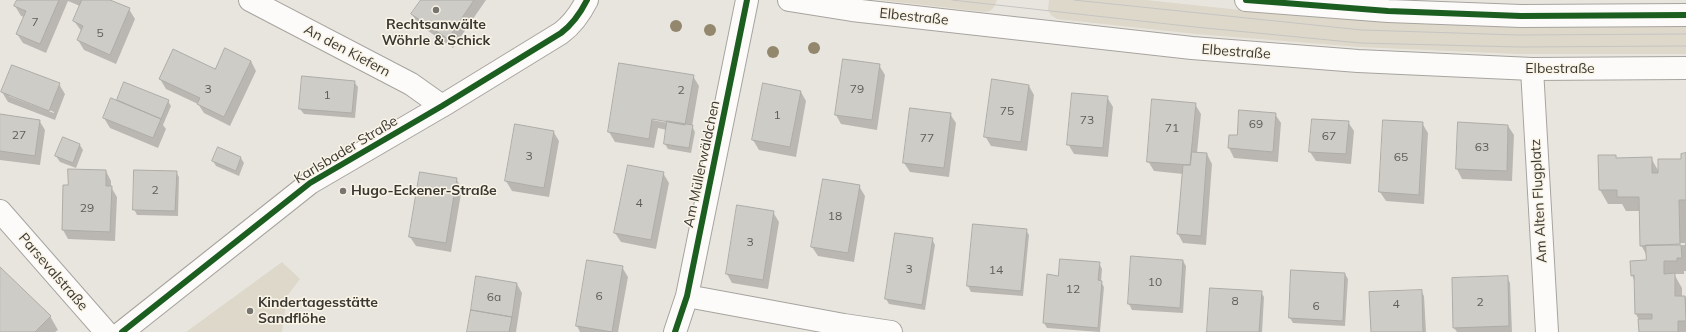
<!DOCTYPE html>
<html>
<head>
<meta charset="utf-8">
<style>
  body { margin:0 }
  canvas { display:block; background:#e8e5de }
</style>
</head>
<body>
<canvas width="1686" height="332"></canvas>
<script>
const context = document.querySelector('canvas').getContext('2d');
context.lineJoin = 'round';
function fill(path, color) { context.fillStyle = color; context.fill(path, 'evenodd'); }
function stroke(path, color, width, dash) { context.strokeStyle = color; context.lineWidth = width; context.lineCap = dash ? 'butt' : 'round'; context.setLineDash(dash || []); context.stroke(path); }
function label(font, color, halo, rows, align = 'center') {
  context.font = font + ' Mulish,sans-serif'; context.lineWidth = 3; context.setLineDash([]); context.textBaseline = 'middle'; context.strokeStyle = halo; context.fillStyle = color; for (const [text, x, y, turn = 0] of rows) {
    context.save(); context.translate(x, y); context.rotate((+turn || 0) * Math.PI / 180); context.textAlign = isNaN(turn) ? turn : align; if (halo) context.strokeText(text, 0, 0); context.fillText(text, 0, 0); context.restore();
  }
}
fill(new Path2D(`
  M879,0H997L994,7L990,11L985,12Z
  M1049,0H1146L1278,14L1417,22L1561,27H1686V54H1518L1360,47L1196,34L1057,19L1051,15L1048,10Z
  M282,262L300,279L287,296L282,332H186Z`), '#ded8ca');
fill(new Path2D(`
  M18,0H108L129,9L135,19L116,64L84,50L78,40L82,32L74,21L80,6L68,1L46,53L23,43L17,34L24,17L21,16L15,6Z
  M422,0H486L453,48L418,24L412,14Z
  M251,61L256,71L230,126L204,113L198,104L166,89L160,79L215,71Z
  M879,65L885,75L877,130L841,124L836,115Z
  M693,76L699,86L692,126L695,132L691,153L668,149L665,144L667,130L658,128L654,148L615,142L609,132ZM648,117L668,121V123L647,119Z
  M354,82L358,87L355,118L304,114L300,109Z
  M125,83L168,101L171,106L163,125L166,129L158,148L110,128L104,118L118,101Z
  M59,84L65,94L55,120L8,102L2,92ZM9,94L54,112V113L9,96Z
  M1029,86L1034,95L1027,151L991,146L985,136Z
  M801,92L806,101L796,157L759,150L753,140Z
  M1107,97L1113,107L1108,157L1074,154L1068,144Z
  M1195,104L1201,114L1197,153L1207,154L1212,164L1206,245L1183,243L1178,234L1183,174L1154,171L1148,161Z
  M950,114L956,123L949,177L910,172L904,163Z
  M1275,114L1281,123L1278,162L1234,158L1229,148Z
  M0,115L39,120L45,130L40,165L0,160Z
  M1348,122L1354,131L1351,164L1316,161L1310,152Z
  M1422,123L1428,133L1424,204L1386,201L1380,192Z
  M1508,126L1514,135L1512,181L1462,179L1457,169Z
  M553,131L559,141L549,197L512,191L506,181Z
  M63,139L80,145L83,150L76,168L60,162L56,156Z
  M218,149L241,158L244,163L239,176L216,166L213,161Z
  M1686,154V271H1684V274H1674L1682,288V297H1686V332H1640L1639,320L1636,314L1635,282L1632,275L1647,261V256L1641,245L1640,211H1626L1622,204H1608L1600,190L1615,156L1617,159L1651,158L1659,172L1682,160ZM1685,243V245L1651,246V244Z
  M106,171L111,181V187L117,197L115,241L68,239L63,230L69,186Z
  M176,172L179,177L178,216L137,215L134,209Z
  M663,173L669,183L656,249L621,242L615,233Z
  M456,179L462,188L451,252L416,246L410,237Z
  M859,186L865,196L854,262L818,256L812,247Z
  M773,212L779,222L768,289L732,283L727,274Z
  M974,225L1026,230L1029,235L1023,296L971,292L968,286Z
  M932,239L935,245L925,310L889,304L886,299Z
  M1132,257L1183,261L1186,266L1183,313L1132,310L1129,304Z
  M1099,263L1102,269L1101,282L1104,287L1100,332L1047,328L1044,323L1059,277Z
  M622,267L628,277L618,332H580L577,326Z
  M0,268L50,316L58,330L55,332H0Z
  M1345,274L1348,279L1345,326L1293,323L1290,318Z
  M1507,277L1510,283L1512,332H1457L1454,328Z
  M517,284L522,293L516,332H468Z
  M1421,291L1424,296L1426,332H1372Z
  M1261,292L1264,297L1262,332H1208Z`), '#0003');
const building = new Path2D(`
  M17,0H59L40,44L16,34L26,11L14,6Z
  M82,0H110L130,8L110,55L77,40L83,26L73,21Z
  M421,0H474L448,39L411,14Z
  M225,48L251,61L224,117L197,104L200,98L159,79L173,49L215,69Z
  M843,59L880,64L872,120L835,115Z
  M619,63L694,75L685,125L652,119L649,139L608,132Z
  M12,65L60,83L49,111L1,92Z
  M302,76L355,81L352,113L299,109Z
  M992,79L1029,85L1021,142L984,137Z
  M124,82L169,100L161,119L117,100Z
  M763,83L801,91L790,147L752,140Z
  M1072,93L1108,96L1103,148L1067,145Z
  M111,98L161,119L153,138L103,118Z
  M1152,99L1196,103L1190,165L1147,162Z
  M910,108L951,113L944,168L903,163Z
  M1239,110L1276,113L1273,152L1228,148L1229,135H1237Z
  M0,114L40,120L35,156L0,151Z
  M1312,119L1349,121L1346,154L1309,152Z
  M1383,120L1423,122L1419,195L1379,192Z
  M667,121L693,125L689,148L664,144Z
  M1458,122L1508,125L1507,171L1456,169Z
  M515,124L554,131L544,188L505,181Z
  M63,137L80,144L73,163L55,156Z
  M218,147L241,157L236,171L212,161Z
  M1192,152L1207,153L1201,236L1177,234L1183,165H1190Z
  M1686,153V200H1679L1680,244L1640,246L1639,197H1617V190H1599L1598,155H1616V158L1652,157V173H1658V159H1681V154Z
  M628,165L664,172L651,240L614,233Z
  M68,169L106,170V186H112L110,232L62,230L63,185H68Z
  M134,170L177,171L175,211L133,210Z
  M420,172L457,178L446,243L409,237Z
  M823,179L860,185L848,253L811,247Z
  M737,205L774,211L763,280L726,274Z
  M973,224L1027,229L1021,291L967,286Z
  M895,233L933,238L922,305L885,299Z
  M1646,245H1681L1682,258H1677V261H1664V274L1675,273V296H1685L1686,321H1678V332H1639L1638,319H1652V314H1635L1634,275L1631,276L1630,261L1646,260Z
  M1131,256L1183,260L1180,308L1128,304Z
  M1060,259L1100,262L1098,280L1102,281L1098,328L1043,323L1047,274L1058,276Z
  M587,260L623,266L612,332L576,326Z
  M0,267L51,316L35,332H0Z
  M1291,270L1345,273L1343,321L1289,318Z
  M476,276L517,283L512,317L471,310Z
  M1508,276L1509,326L1453,328L1452,278Z
  M1210,288L1262,291L1259,332H1207Z
  M1422,290L1423,332H1371L1369,292Z
  M471,310L512,317L509,332H467Z`);
fill(building, '#ceccc7');
stroke(building, '#aeaca7', 1);
const minor = new Path2D(`
  M250,0L411,84L442,106
  M1532,69L1547,332
  M0,211L106,332
  M687,296L844,325L891,332
  M122,332L310,183L442,106L561,33C573,24 580,14 587,0
  M675,332L687,296L747,0`);
const secondary = new Path2D(`
  M789,0L852,10L1192,48L1358,61L1532,69L1686,68
  M1246,0L1388,11L1521,16L1686,15`);
stroke(minor, '#a7a49f', 24);
stroke(secondary, '#a7a49f', 24);
stroke(minor, '#fcfbfa', 22);
stroke(secondary, '#fcfbfa', 22);
stroke(new Path2D(`
  M952,0L1195,27L1360,43L1519,47L1686,46
  M1074,0L1362,30L1518,35L1686,34`), '#c6c5c3', 1);
stroke(new Path2D(`
  M1246,0L1388,11L1521,16L1686,15
  M122,332L310,183L442,106L561,33C573,24 580,14 587,0
  M675,332L687,296L747,0`), '#1b5e20', 6);
context.fillStyle = '#93886d';
for (const [x, y] of [
  [676,26],
  [710,30],
  [814,48],
  [773,52]
]) { context.beginPath(); context.arc(x, y, 6, 0, 2 * Math.PI); context.fill(); }
for (const [x, y, r, color] of [
  [436,10,4,"#77756f"],
  [343,191,4,"#77756f"],
  [250,311,4,"#77756f"]
]) { const dot = new Path2D(); dot.arc(x, y, r, 0, 2 * Math.PI); context.fillStyle = color; context.fill(dot); stroke(dot, '#faf4e7', 1.5); }
label('12px', '#605e5a', null, [
  ["7",35,22],
  ["5",100,33],
  ["3",208,89],
  ["79",857,89],
  ["2",681,90],
  ["1",327,95],
  ["75",1007,111],
  ["1",777,115],
  ["73",1087,120],
  ["69",1256,124],
  ["71",1172,128],
  ["27",19,135],
  ["67",1329,136],
  ["77",927,138],
  ["63",1482,147],
  ["3",529,156],
  ["65",1401,157],
  ["2",155,190],
  ["4",639,203],
  ["29",87,208],
  ["18",835,216],
  ["3",750,242],
  ["3",909,269],
  ["14",996,270],
  ["10",1155,282],
  ["12",1073,289],
  ["6",599,296],
  ["6a",494,297],
  ["8",1235,301],
  ["2",1480,302],
  ["4",1396,304],
  ["6",1316,306]
]);
label('14px', '#3a3833', '#faf4e7', [
  ["Elbestraße",914,17,6],
  ["An den Kiefern",347,51,28],
  ["Elbestraße",1236,52,4],
  ["Elbestraße",1560,69],
  ["Karlsbader Straße",346,150,-31],
  ["Am Müllerwäldchen",702,164,-78],
  ["Am Alten Flugplatz",1539,201,-93],
  ["Parsevalstraße",53,272,49]
]);
label('bold 14px', '#3a3833', '#faf4e7', [
  ["Rechtsanwälte",436,25,"center"],
  ["Wöhrle & Schick",436,41,"center"],
  ["Hugo-Eckener-Straße",351,191],
  ["Kindertagesstätte",258,303],
  ["Sandflöhe",258,319]
], 'left');
</script>
</body>
</html>
